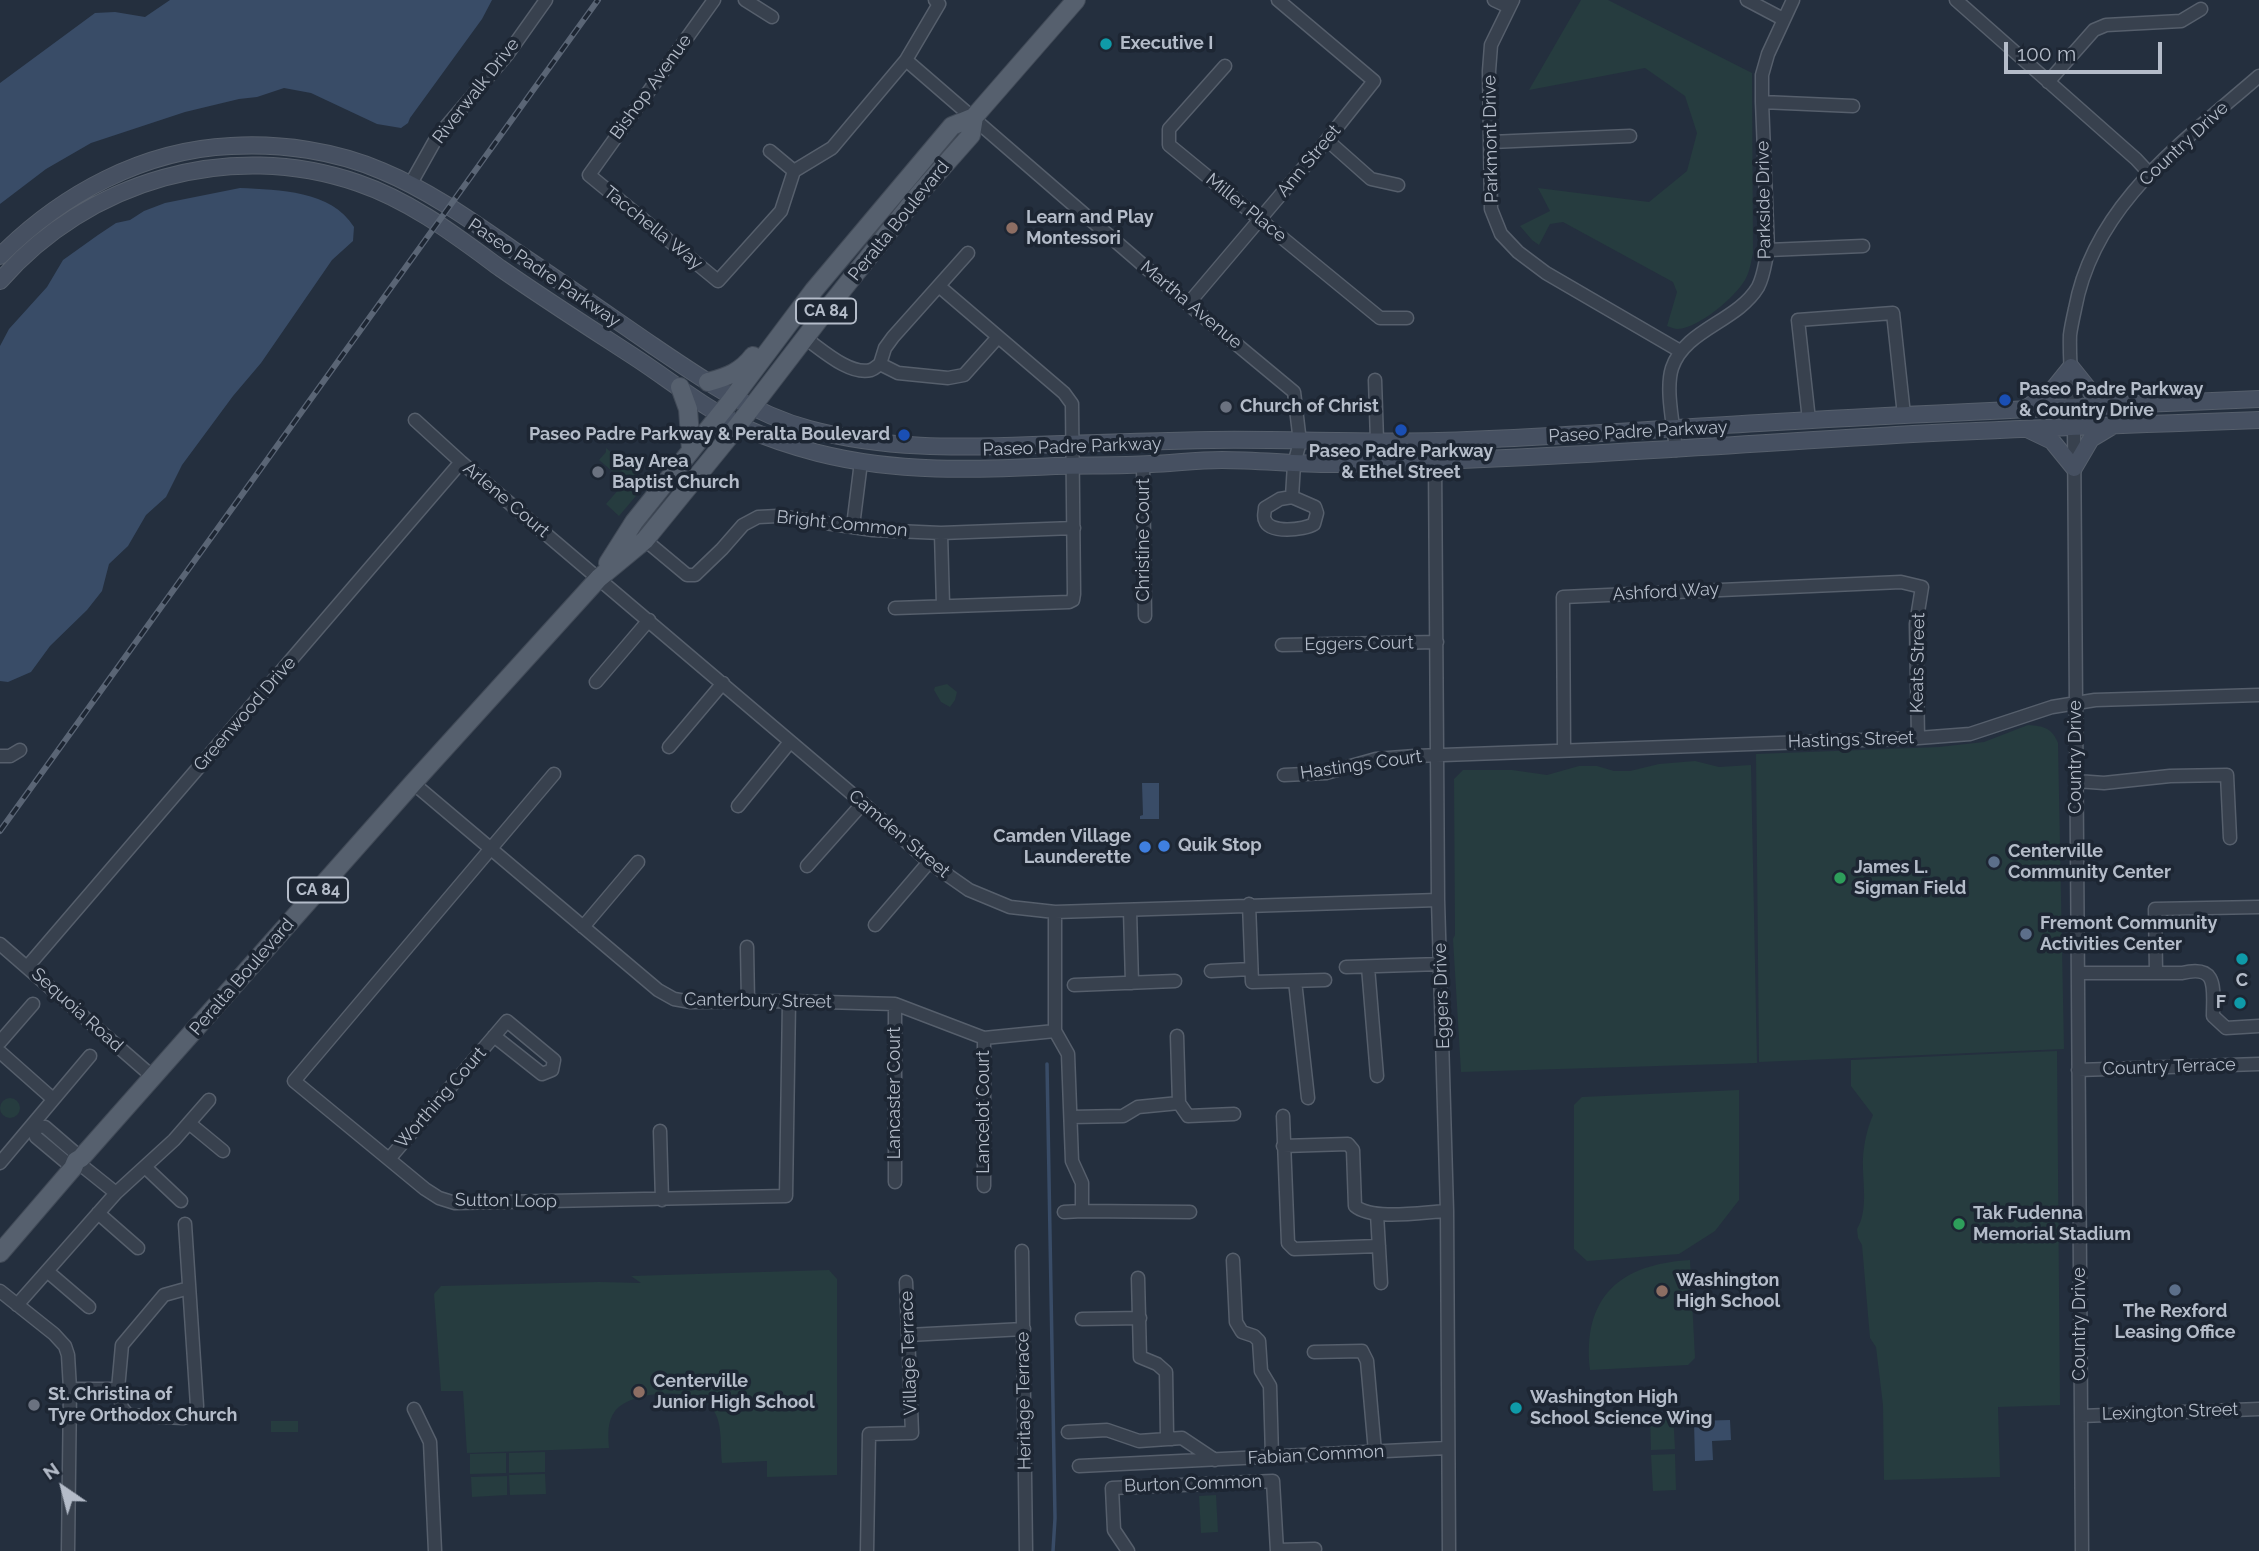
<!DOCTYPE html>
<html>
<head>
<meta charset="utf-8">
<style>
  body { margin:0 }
  #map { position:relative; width:2259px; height:1551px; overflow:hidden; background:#242f3e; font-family:Raleway,sans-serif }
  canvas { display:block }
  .north { position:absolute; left:28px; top:1453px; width:70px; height:70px; -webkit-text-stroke:5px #1d2633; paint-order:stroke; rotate:325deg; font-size:19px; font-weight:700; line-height:28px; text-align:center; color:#b4bcc9 }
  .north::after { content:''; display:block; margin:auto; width:24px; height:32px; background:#b4bcc9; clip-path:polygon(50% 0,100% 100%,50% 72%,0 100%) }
  .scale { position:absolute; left:2004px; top:42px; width:158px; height:32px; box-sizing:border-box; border:4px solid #b4bcc9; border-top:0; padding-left:9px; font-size:21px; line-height:24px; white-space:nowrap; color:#b4bcc9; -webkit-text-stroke:5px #1d2633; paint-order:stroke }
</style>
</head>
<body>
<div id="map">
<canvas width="2259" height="1551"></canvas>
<div class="north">N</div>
<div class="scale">100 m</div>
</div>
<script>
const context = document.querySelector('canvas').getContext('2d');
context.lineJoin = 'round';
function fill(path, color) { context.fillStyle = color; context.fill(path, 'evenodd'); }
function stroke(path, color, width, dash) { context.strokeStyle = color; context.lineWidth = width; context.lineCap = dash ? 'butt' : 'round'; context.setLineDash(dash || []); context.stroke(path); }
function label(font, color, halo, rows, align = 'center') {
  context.font = font + ' Raleway,sans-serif'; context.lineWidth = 7; context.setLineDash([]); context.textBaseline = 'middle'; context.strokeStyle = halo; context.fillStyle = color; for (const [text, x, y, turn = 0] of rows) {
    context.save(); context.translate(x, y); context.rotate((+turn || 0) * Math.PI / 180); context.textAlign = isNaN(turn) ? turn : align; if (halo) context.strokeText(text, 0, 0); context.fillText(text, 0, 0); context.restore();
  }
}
fill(new Path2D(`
  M1581,0H1608L1752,73L1753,253C1751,262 1750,271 1745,280C1735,297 1699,328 1678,329C1674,329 1671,327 1667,326L1677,292L1673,282L1563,222L1550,224L1539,245L1532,240L1520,226L1550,211L1538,188L1649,202L1687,171L1697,133L1685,96L1645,68L1529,90Z
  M606,448L647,483L619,516L606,504L625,482L599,460L606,452Z
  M947,684L957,692L955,700L950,707L941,702L934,690L935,687Z
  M2028,725C2044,726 2052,728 2058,743L2064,1049L1759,1062L1756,754L1939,747L1984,742Z
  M1695,761L1719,767L1751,765L1757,1063L1461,1072L1453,939L1455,935L1454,779L1463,770H1512L1547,775L1579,766H1597L1614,771H1630L1659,764Z
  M2057,1051L2060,1405L1998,1407L2000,1477L1884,1480L1883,1405L1876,1347L1870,1338L1862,1245L1858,1238L1857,1229C1869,1209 1862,1182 1863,1158C1864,1143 1867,1129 1873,1115L1851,1086V1060Z
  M1739,1090V1200L1715,1231L1679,1254L1587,1261L1574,1249V1105L1582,1097Z
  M0 1108a10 10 0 1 1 20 0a10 10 0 1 1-20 0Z
  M1690,1260L1695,1358L1688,1365L1590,1370C1582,1297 1620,1264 1690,1260Z
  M829,1270L837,1279V1475L767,1477V1461L722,1463C720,1447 723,1423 713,1410C697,1386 632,1390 615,1411C607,1422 608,1435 609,1448L467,1453L463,1391H441L434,1294L441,1286L599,1282L641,1283L631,1276Z
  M1673,1413L1675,1449L1651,1450L1650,1414Z
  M271,1421H298V1432H271Z
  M545,1452V1472L509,1473V1453Z
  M506,1453V1473L470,1474V1454Z
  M1675,1454L1676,1490L1653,1491L1651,1455Z
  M545,1474L546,1494L510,1495L509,1475Z
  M507,1476V1495L472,1497L471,1477Z
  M1216,1495L1218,1532L1201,1533L1199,1496Z`), '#263c3f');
fill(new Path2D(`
  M170,0H492L482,19L410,118L408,123L401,128L377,124L311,93L284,88L257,97L239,99L185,112L91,143L46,169L0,204V83L95,13L115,12L145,17Z
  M240,188C279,190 331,190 354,227L353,241L332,260L261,363L233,396L182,465L166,497L146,515L128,546L109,564L102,591L87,610L50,646L31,672L8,682L0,681V346L9,329L47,287L63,260L98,235L116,223L130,220L144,211L165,203Z
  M1142,783H1159V819H1140V816L1143,815Z
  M1730,1420L1731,1440L1712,1441L1713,1460L1695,1461L1694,1421Z`), '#394c67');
stroke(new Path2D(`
  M1047,1064L1055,1518L1053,1551`), '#394c67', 3.5);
const street = new Path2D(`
  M714,0L589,175L718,281L781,211L794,171L832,148L906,60L939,4L935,0
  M745,0L772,17
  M1494,0L1509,7
  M1513,0L1491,45L1489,71L1491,209L1501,234L1518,252L1546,273L1680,351
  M1747,0L1783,19
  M1956,0L2136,159L2149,173
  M906,60L1188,304L1294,392L1300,442L1294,464L1292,497L1280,499L1265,508C1265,512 1263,517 1265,520C1269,534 1304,530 1314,524L1317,513L1315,507L1292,497
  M1225,66L1169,129V145L1380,318H1407
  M2048,82L2094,30L2106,25L2181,21L2201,9
  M1762,102L1853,106
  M1327,140L1371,179L1398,185
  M1491,142L1630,136
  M770,151L794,171
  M410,185L437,137L507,55L546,0
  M1768,250L1863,246
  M1188,304L1327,140L1374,81L1278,0
  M805,338C821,349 850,376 871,370C874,369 877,366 880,364
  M880,364L885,348L893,337L968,253
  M880,364L898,373L948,378L964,375L998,337
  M1375,380L1377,441
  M415,420L461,462L858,799L929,862L969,890L1010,907L1055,912L1438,900
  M1809,420L1798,320L1893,313L1904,415
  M1440,441L1435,460L1438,900L1447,1211L1449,1551
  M1676,450C1674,427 1665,390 1672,368C1685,329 1737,322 1758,287C1764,276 1765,262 1768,250L1762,102V75L1768,54L1793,0
  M1143,464L1145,616
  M853,526L861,462
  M941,533L943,605
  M645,540L687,575H695L722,549L743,525L758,517L778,516L873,530L941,533L1074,528
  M895,608L1069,602L1073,600L1074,594L1072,404L1064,393L940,287
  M1282,645L1437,642
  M596,682L649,620
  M669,747L723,683
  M1564,750L1563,597L1901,582L1922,587L1916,624L1918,738
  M0,756H10L20,750
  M554,774L294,1081L425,1189L439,1198L455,1203L786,1196L789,1001
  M1284,775L1326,773L1376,759L1415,756L1918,738L1970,734L2052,707L2095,700L2259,695
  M2076,781L2104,783L2170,776L2227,775L2230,838
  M413,783L658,990L674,999L691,1002L789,1001L895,1004L984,1038L1055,1031
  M738,806L790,742
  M807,866L863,803
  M1249,904L1252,982L1325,980
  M1130,910L1132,983
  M1055,912V1031L1068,1054L1072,1161L1082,1183V1211L1190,1212
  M875,925L929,862
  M583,927L638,862
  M0,944L153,1077
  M747,947L748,1002
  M28,966L461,462
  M1346,967L1441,964
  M1368,967L1377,1076
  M1211,971L1251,969
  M2156,972L2155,909L2259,907
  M2078,973H2182C2219,964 2213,989 2213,1016L2226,1028L2259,1026
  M1295,981L1308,1098
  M1074,985L1175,981
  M895,1004V1182
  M1177,1036L1179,1103
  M0,1042L33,1004
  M0,1052L53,1099
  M2078,1070L2259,1064
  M1283,1116L1288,1243L1294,1249L1379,1246
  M1071,1117L1123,1116L1138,1107L1179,1103L1188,1116L1234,1114
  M189,1123L223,1151
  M32,1126L45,1127L81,1158
  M32,1126L36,1137L73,1168
  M660,1131L662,1200
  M1283,1146L1348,1144L1353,1150L1355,1206C1373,1221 1423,1212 1447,1211
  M389,1159L507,1021L554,1060L552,1070L542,1074L494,1036
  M76,1161L116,1193
  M0,1163L90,1056
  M145,1167L181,1201
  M984,1186V1038
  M1064,1212L1082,1211
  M98,1213L138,1248
  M1377,1214L1381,1283
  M185,1224L197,1406L193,1415L183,1418L128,1415L122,1408L118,1389L122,1345L164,1295L189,1288
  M1022,1251L1026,1551
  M1233,1260L1236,1322L1242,1332L1254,1336L1259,1341L1261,1371L1270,1386L1272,1456
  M47,1271L89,1307
  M1138,1278L1140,1357L1157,1364L1166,1372L1167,1435L1172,1439
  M0,1291L54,1334L65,1346L68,1355L70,1389L68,1551
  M17,1305L116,1193L174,1140L209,1100
  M1082,1319L1140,1318
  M908,1335L1024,1329
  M1314,1352L1362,1351L1367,1361L1375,1452
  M70,1389H118
  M414,1409L430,1442L435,1551
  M2081,1416L2259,1409
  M1068,1432L1107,1430L1139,1441L1182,1438L1215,1460
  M1079,1466L1447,1448
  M1278,1550L1315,1549
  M867,1551L869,1434L912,1433L906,1282
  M1128,1551L1114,1530L1112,1488L1273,1481L1277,1551
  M2082,1551L2074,426C2073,396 2069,365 2070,335C2071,327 2073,318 2075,309C2094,204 2183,142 2259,76`);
const secondary = new Path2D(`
  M0,256C62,194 143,150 231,146C281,143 336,151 382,171C430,191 473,222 515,251C561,282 607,314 652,345C702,379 751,413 809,429C883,449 957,448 1033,445C1093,443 1153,441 1212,440C1287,439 1363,443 1438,441C1545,438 1652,429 1759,423C1926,413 2092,406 2259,399
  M0,281C88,180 230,139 358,183C411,201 455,235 500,268C546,300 593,330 639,360C675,384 711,413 750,430C772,440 795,447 818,453C897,473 975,470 1055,466C1087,465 1119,466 1151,464C1174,463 1198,460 1222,460C1262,460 1301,465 1341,464C1532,460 1723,445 1913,434C2028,428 2144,424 2259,420
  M2026,408L2050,393L2071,367L2091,392L2111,403
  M2029,430L2052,441L2074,468L2091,439L2111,427`);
const primary = new Path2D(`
  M708,382C727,377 741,372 753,356
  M680,387L688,409L691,450
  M608,563L634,522L733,398L814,290L952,126L974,117L1076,0
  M0,1253L73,1168L76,1161L81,1158L413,783L599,578L645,540L729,437L824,313L918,195L971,135L974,117`);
stroke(street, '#565f6c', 15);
stroke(secondary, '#565f6c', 18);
stroke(primary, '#414a57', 20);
stroke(street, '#38414e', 12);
stroke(secondary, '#465061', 16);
stroke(primary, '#56606e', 18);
const rail = new Path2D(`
  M0,831L598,0`);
stroke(rail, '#5a6575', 6);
stroke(rail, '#1d2633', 3.5, [10]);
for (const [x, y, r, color] of [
  [1106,44,7,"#0f9aa8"],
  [1012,228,7,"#8d6e63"],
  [2005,400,7,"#1a4fb4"],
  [1226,407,7,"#6b7280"],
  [1401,430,7,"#1a4fb4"],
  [904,435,7,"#1a4fb4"],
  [598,472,7,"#6b7280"],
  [1164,846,7,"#3f7fe0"],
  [1145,847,7,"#3f7fe0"],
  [1994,862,7,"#5c6f8a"],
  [1840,878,7,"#2e9e5b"],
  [2026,934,7,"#5c6f8a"],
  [2242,959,7,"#0f9aa8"],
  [2240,1003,7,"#0f9aa8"],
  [1959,1224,7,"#2e9e5b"],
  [2175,1290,7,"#5c6f8a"],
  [1662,1291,7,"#8d6e63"],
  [639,1392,7,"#8d6e63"],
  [34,1405,7,"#6b7280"],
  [1516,1408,7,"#0f9aa8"]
]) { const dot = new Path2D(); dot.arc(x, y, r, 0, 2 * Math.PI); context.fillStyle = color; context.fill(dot); stroke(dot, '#1d2633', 2.5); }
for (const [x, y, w] of [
  [826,311,60],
  [318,890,60]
]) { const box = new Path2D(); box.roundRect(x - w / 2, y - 12.5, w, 25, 5); context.fillStyle = '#1d2633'; context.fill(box); stroke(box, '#b4bcc9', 2); }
label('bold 16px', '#b4bcc9', null, [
  ["CA 84",826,311],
  ["CA 84",318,890]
]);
label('bold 18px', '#b4bcc9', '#1d2633', [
  ["Executive I",1120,44],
  ["Learn and Play",1026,218],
  ["Montessori",1026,239],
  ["Paseo Padre Parkway",2019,390],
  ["& Country Drive",2019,411],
  ["Church of Christ",1240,407],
  ["Paseo Padre Parkway & Peralta Boulevard",890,435,"right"],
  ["Paseo Padre Parkway",1401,452,"center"],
  ["& Ethel Street",1401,473,"center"],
  ["Bay Area",612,462],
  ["Baptist Church",612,483],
  ["Camden Village",1131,837,"right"],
  ["Launderette",1131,858,"right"],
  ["Quik Stop",1178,846],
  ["Centerville",2008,852],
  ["Community Center",2008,873],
  ["James L.",1854,868],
  ["Sigman Field",1854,889],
  ["Fremont Community",2040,924],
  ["Activities Center",2040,945],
  ["C",2242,981,"center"],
  ["F",2226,1003,"right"],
  ["Tak Fudenna",1973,1214],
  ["Memorial Stadium",1973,1235],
  ["Washington",1676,1281],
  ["High School",1676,1302],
  ["The Rexford",2175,1312,"center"],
  ["Leasing Office",2175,1333,"center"],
  ["Centerville",653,1382],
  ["Junior High School",653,1403],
  ["St. Christina of",48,1395],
  ["Tyre Orthodox Church",48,1416],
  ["Washington High",1530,1398],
  ["School Science Wing",1530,1419]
], 'left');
label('18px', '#b4bcc9', '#1d2633', [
  ["Bishop Avenue",651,87,-54],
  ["Riverwalk Drive",476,91,-52],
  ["Parkmont Drive",1491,139,-91],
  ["Country Drive",2184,144,-43],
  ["Ann Street",1309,161,-50],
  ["Parkside Drive",1764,200,-91],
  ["Miller Place",1246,208,39],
  ["Peralta Boulevard",899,221,-51],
  ["Tacchella Way",653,228,39],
  ["Paseo Padre Parkway",544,273,34],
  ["Martha Avenue",1191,305,40],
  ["Paseo Padre Parkway",1638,432,-3],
  ["Paseo Padre Parkway",1072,447,-2],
  ["Arlene Court",506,500,40],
  ["Bright Common",842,524,6],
  ["Christine Court",1144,540,-90],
  ["Ashford Way",1666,592,-3],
  ["Eggers Court",1359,644,-1],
  ["Keats Street",1918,663,-89],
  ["Greenwood Drive",245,714,-49],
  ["Hastings Street",1851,740,-2],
  ["Country Drive",2076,757,-90],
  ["Hastings Court",1361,765,-8],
  ["Camden Street",899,834,40],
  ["Peralta Boulevard",242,977,-49],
  ["Eggers Drive",1442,996,-92],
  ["Canterbury Street",758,1001,1],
  ["Sequoia Road",77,1010,42],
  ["Country Terrace",2169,1067,-2],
  ["Lancaster Court",895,1093,-90],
  ["Worthing Court",441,1098,-49],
  ["Lancelot Court",984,1112,-90],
  ["Sutton Loop",506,1201,1],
  ["Country Drive",2080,1324,-90],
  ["Village Terrace",909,1353,-92],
  ["Heritage Terrace",1024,1401,-91],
  ["Lexington Street",2170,1412,-2],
  ["Fabian Common",1316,1455,-3],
  ["Burton Common",1193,1484,-2]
]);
</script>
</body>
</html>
